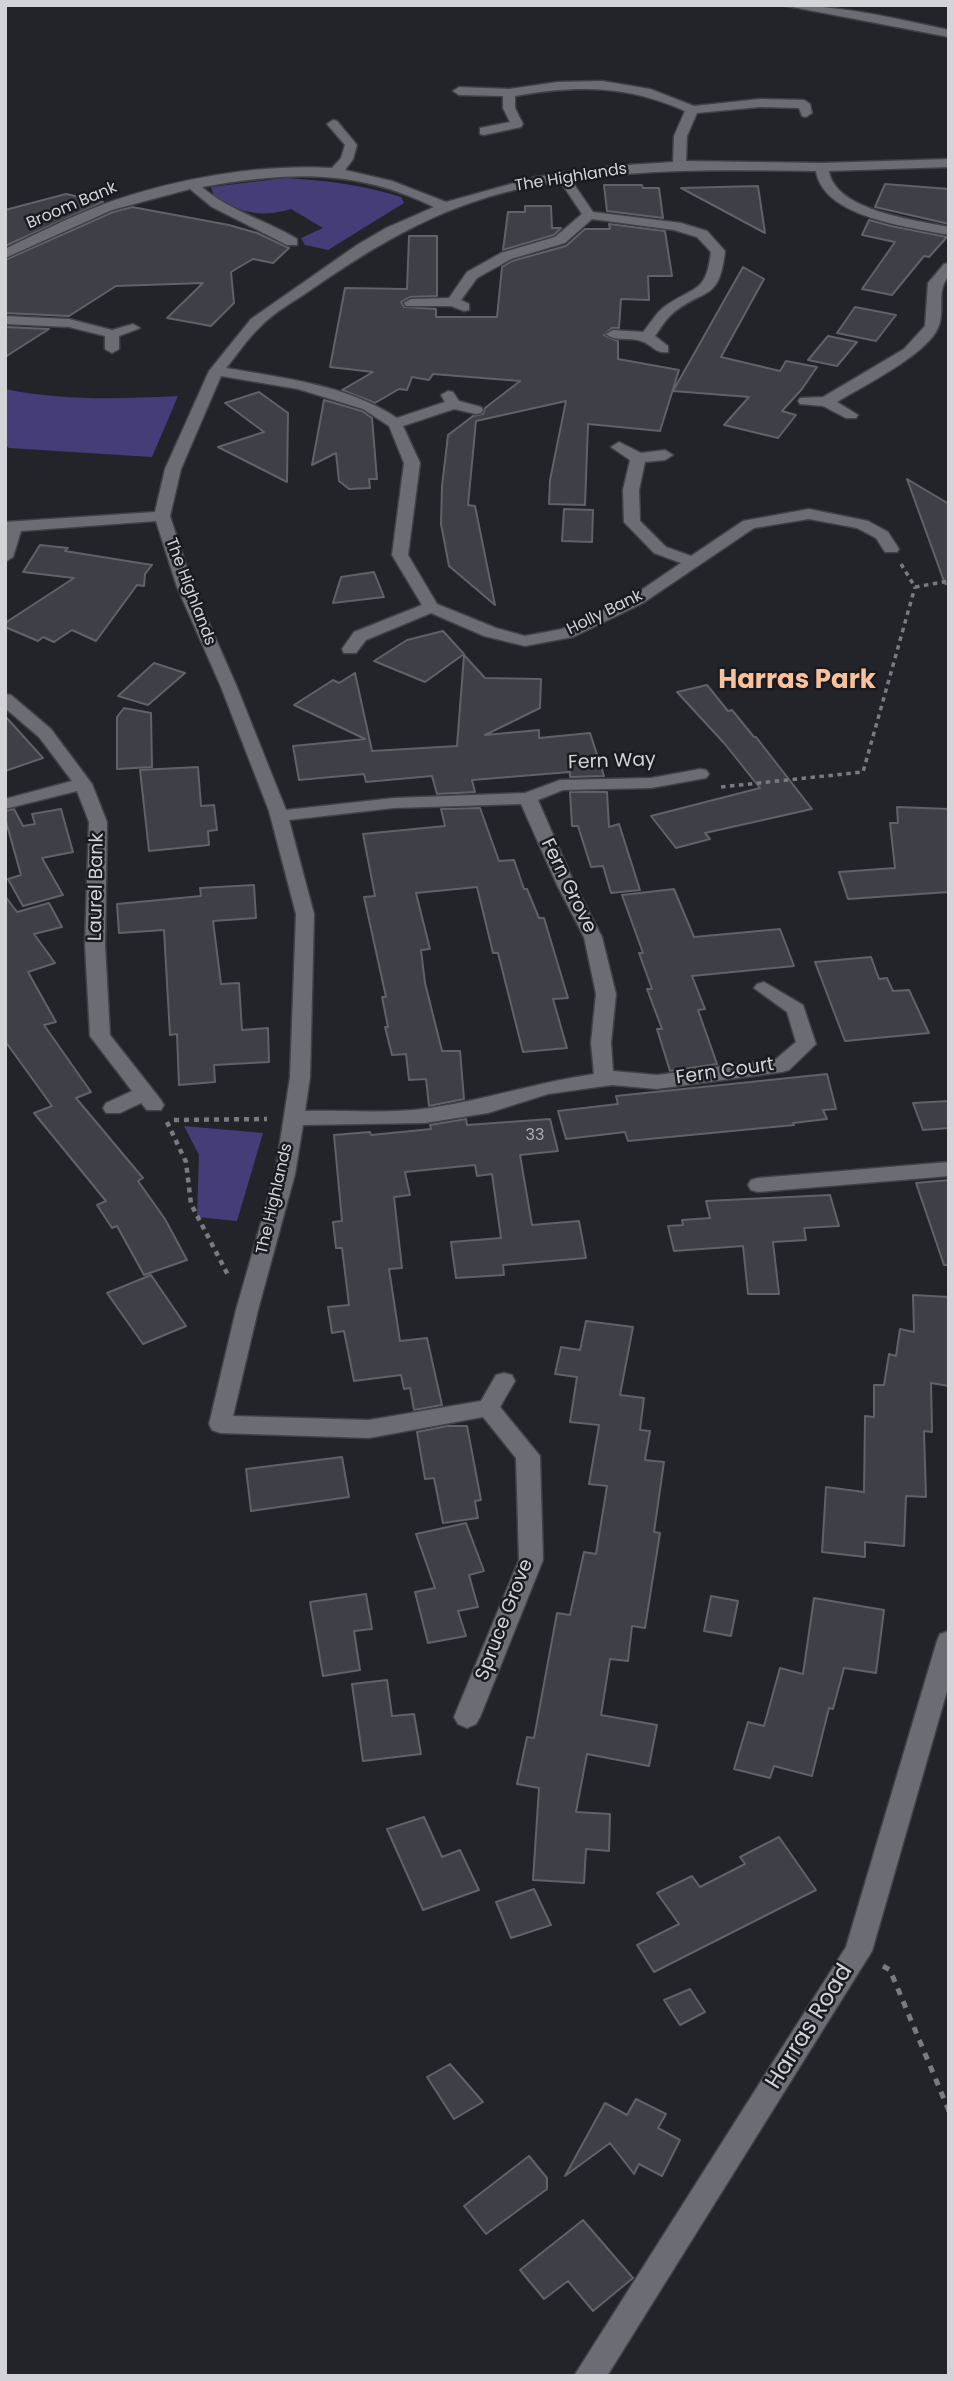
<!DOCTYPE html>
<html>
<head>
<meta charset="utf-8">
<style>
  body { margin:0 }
  #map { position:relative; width:954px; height:2381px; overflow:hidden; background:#23232a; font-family:Poppins,sans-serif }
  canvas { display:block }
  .frame { position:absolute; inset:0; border:7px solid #d3d3d8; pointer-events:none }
</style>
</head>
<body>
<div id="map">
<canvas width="954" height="2381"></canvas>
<div class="frame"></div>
</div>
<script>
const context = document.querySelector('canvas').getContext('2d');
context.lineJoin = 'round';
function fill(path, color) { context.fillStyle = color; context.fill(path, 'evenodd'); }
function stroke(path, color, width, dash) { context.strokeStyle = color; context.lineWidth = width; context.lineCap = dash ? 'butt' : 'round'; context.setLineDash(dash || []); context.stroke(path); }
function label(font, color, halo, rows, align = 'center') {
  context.font = font + ' Poppins,sans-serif'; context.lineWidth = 5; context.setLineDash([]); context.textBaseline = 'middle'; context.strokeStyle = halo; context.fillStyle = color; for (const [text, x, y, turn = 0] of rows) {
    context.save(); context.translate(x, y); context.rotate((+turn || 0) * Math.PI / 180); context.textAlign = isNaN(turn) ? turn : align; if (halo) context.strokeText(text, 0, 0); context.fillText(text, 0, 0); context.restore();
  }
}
fill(new Path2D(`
  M285,178C325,180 363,185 401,197L404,203L328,250L305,245L301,238L323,228L291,209C261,218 240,213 214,196L211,187Z
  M5,389C63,401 120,399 178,396L152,457L9,448L5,445Z
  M184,1126L263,1133L237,1221L197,1217L199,1155Z`), '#443d78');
const building = new Path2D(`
  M885,184L949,189V224L875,207Z
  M604,185H642L643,188H659L663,218L607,211Z
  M758,186L765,233L681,188Z
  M66,194L103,202L5,246V210Z
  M525,206H551L552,228H561L554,235L503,250L508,212H525Z
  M132,207L229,225L257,233L289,248L273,263L253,259L231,272L234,303L211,326L167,318L203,283L116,286L69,316L5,313V260L113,212Z
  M869,220L891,226L947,237L929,257L924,256L892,295L862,289L895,242L862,235Z
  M609,224L665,231L672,276H648L649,300L621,299L619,328H612L604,335L618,341V359L679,370L660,431L588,424L585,505L549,504L550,480L566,401L476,421L468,505L475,506L495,605L449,566L441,524L442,486L448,435L473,416L483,414L485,408L520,381L433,374L429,380L412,377L407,390L399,389L375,403L342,390L373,372L330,367L345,288L407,289L409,236H437V296L410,297L401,302L404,307L436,309V317H497L502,267L512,261L566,246L585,229H610Z
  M743,267L764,279L721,357L780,371L786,361L817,367L802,389L782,411L796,415L778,438L724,425L749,397L673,391Z
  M855,307L896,315L876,341L837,333Z
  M5,327L49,329L5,357Z
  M828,336L857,342L837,366L808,360Z
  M259,392L288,413L287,482L218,447L264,432L225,403Z
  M324,400L362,411L372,418L377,479H369L370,488L349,489L339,481L336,453L312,465Z
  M907,479L949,504V584H945Z
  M564,509L593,510L592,542L562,541Z
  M40,545L68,548L65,551L152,565L145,574L144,586L137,585L96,641L72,630L54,642L43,637L38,641L5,627V623L74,578L23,572Z
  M374,572L384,597L333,603L341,577Z
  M443,631L464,654L425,682L374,661L407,640Z
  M464,655L485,678L541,679L540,708L485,735L539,730V738L590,733L604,776L570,777V772L472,780L475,792L437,794L432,776L366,782L364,774L299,780L293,746L365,739L294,705L333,680L339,683L355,673L372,751L457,746Z
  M154,663L185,673L148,705L118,696Z
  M707,685L728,711L732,710L754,737H756L812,809L705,833L710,839L676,848L651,816L760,788L724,743L677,692Z
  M124,708L151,713L152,767L117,769V717Z
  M5,716L43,758L5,771Z
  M198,767L201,806L214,805L217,830L208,831L209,845L149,851L140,770Z
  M570,792H607L609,827L619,824L640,890L611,893L603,866L591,867L578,826H572Z
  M897,807L949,809V892L848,899L839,872L895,868L890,823H898Z
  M480,808L499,861L514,860L524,889H527L539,918H544L568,998L553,999L567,1048L523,1052L498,953H493L477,887L416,893L430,949L421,950L425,983L442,1051H460L464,1099L429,1106L426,1079L409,1080L406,1054L392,1055L385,1027H388L382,997H386L364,897L375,896L363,834L445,826L441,809Z
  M14,809L23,826L35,824L32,814L61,809L73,852L42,858L63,895L23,906L8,879L21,875L5,818V811Z
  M254,885L256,918L213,921L221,984L239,983L242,1030L268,1028L269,1062L214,1065L215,1082L179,1085L177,1034L170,1035L164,930L119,933L117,904L201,896L200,888Z
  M674,889L694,937L780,929L794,966L692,976L705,1009L698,1010L717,1064L670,1071L657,1029H662L647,989H652L639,953H643L622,895Z
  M5,896L17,912L49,903L62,927L34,934L55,963L28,972L56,1022L44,1025L91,1092L76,1098L143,1178L138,1181L165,1219L187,1260L144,1275L117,1226L112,1228L97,1205L106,1201L34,1113L52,1106L5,1041Z
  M871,957L879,979L887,978L893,991L909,990L929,1033L845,1041L815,962Z
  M827,1074L836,1109L823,1110L827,1119L793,1123L794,1125L628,1141L625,1132L566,1139L558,1111L618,1104L616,1096Z
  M949,1101V1128L923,1130L913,1103Z
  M466,1119L467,1125L550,1119L558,1151L520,1155L532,1225L579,1221L586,1258L503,1265L504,1275L456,1278L451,1242L501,1238L492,1174L477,1176L475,1165L405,1172L410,1195L394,1197L402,1268L389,1269L400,1341L427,1338L442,1405L414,1410L410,1388L404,1389L401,1375L354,1381L344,1331L332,1333L328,1307L349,1305L342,1248H336L333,1222L342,1221L334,1135L370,1132L371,1135L431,1129L430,1125Z
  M949,1180V1265H944L916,1183Z
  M830,1195L839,1226L804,1228L806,1240L773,1242L779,1294H748L743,1246L674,1251L668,1226L683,1225L682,1220L710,1218L706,1201Z
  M151,1275L186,1326L143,1344L107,1293Z
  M913,1295L949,1297V1386L931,1383L932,1432L924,1431L926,1497L906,1496L904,1546L865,1542V1557L822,1552L826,1487L864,1492L865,1416L874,1417V1385H884L889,1354L896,1356L900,1329L914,1332Z
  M586,1321L633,1327L620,1395L644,1398L640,1430L650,1431L645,1460L664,1462L654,1532L660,1533L645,1628L632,1626L628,1661L610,1659L601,1715L657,1725L649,1766L587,1754L576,1812L610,1814L609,1851L586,1849L584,1883L533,1880L539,1788L517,1784L527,1737L534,1738L557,1613L570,1615L584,1552L596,1554L607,1486L589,1484L599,1425L570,1422L577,1377L555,1374L561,1347L580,1350Z
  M447,1426H467L481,1500L475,1501L478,1518L443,1523L434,1478L425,1479L417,1432Z
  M342,1457L349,1497L251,1511L246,1469Z
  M466,1523L484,1571L469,1575L478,1607L458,1611L466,1636L428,1643L415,1592L435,1588L416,1534Z
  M366,1594L372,1629L354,1631L360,1670L323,1676L310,1602Z
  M711,1596L738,1601L731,1636L704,1631Z
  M814,1598L884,1610L876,1673L844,1668L833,1709L829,1708L812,1776L774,1766L770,1778L734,1769L748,1722L764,1726L780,1668L803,1674Z
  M387,1680L392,1716L414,1714L421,1754L363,1761L352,1684Z
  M424,1817L442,1857L460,1850L479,1890L423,1910L387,1829Z
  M779,1837L816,1890L654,1972L637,1945L679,1924L657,1893L692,1876L700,1887L745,1864L740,1857Z
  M534,1889L551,1925L511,1938L496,1902Z
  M690,1989L705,2012L680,2025L664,2000Z
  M450,2064L483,2102L454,2119L427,2077Z
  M636,2099L666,2114L658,2128L680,2140L662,2176L639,2164L634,2174L610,2143L565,2176L605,2103L627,2115Z
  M529,2156L547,2178V2189L486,2234L464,2206Z
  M583,2220L633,2278L593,2311L568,2281L544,2299L520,2270Z`);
fill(building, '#3f3f47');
stroke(building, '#61616a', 2);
const minor = new Path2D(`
  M782,5C839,5 894,18 949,30V37Z
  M602,81L650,89L694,106L760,99L804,100L810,104L812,113L806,117L802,116L799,108L760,107L697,113L687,136L686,161L822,163L949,159V167L829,171C835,211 916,220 949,227V235C911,227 823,218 816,171C734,170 653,168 571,180L593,212L681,223L707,231L725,251C719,304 703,287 672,314C665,320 660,329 655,336L668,346V352C655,354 652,344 641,341C629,337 616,342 606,334L613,330L643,332C650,324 656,313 664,307C695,285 706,294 711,252L697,237L674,230L592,219L565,243L511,259L477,278L461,300L469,304V310L464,311L451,306H406L404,303L411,299L449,298L467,272L501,253L555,237L582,214L560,181C460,196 393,233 312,289C295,301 274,312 260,327C247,339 237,355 226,368C284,378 347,385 397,418L445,402L441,395L448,391L453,392L459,401L481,407L483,410L481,413L476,414L454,409L403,426L420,463L408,555L437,604L496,628L525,636L562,629L631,597L681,563L654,553L624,522L623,490L630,460L611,447L619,442L641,453L665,450L673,455L665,460L645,462L639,490L640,521L666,547L691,556L743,521L809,509L868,521L888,532L899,549L897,552H885L876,538L857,528L809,519L754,528L643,603L573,637L525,646L484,636L431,613L366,640L356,653H344L342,649L354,632L422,605L392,555L404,463L389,426L363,409L298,389L221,376L181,469L170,516L193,587L237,687L286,810L394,798L525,793L560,780L651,778L700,769L706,770L709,774L706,778L651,788L563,790L538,800L575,885L602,937L616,994L611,1043L613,1071L657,1075L776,1059L796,1042L787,1012L754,988L757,984L764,982L803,1005L816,1044L789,1070L782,1072L657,1089L612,1085L548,1094L488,1113L425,1123L303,1125L295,1174L258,1310L233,1416L369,1420L481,1401L496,1375L504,1373L512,1375L515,1381L500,1407L540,1456L543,1560L480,1717L476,1724L467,1728L458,1724L454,1717L519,1560L516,1458L483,1417L369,1438L220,1433L212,1430L209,1424L236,1310L275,1174L290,1077L296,914L269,811L221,687L177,587L156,521L21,531L13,557L5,562V522L155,512L165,469L209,371L251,319L357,245L386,228L434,207C354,168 288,172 202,187C229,211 266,220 297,239V245H287L212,207L190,189L112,210L5,258V249C38,233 70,217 104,204C174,179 257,164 332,168L341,158L345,145L327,124L333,120L337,121L357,145L353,159L345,170L392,181L446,202L536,177L613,166L673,162L674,136L685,111C626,85 578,85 515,96V108L523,124L521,127L484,135L480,134V128L510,122L503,108V96L459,95L453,91L459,87L509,89L558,82ZM521,804L557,885L584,937L596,994L591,1043L594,1074C538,1082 485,1100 430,1108C389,1114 346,1110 305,1111L310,1077L314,914L289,820L394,808Z
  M949,263V276C935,291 946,311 938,328C926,355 863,386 837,402L858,415L856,418H846L823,406L800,404L798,401L800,398L823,397L904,349L925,326L928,283L944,264Z
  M5,316L69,319L112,330L133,324L140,328L119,336V349L112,353L105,349V336L69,327L5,324Z
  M5,694L11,695L51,729L92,784L107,822L105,945L110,1035L161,1100L164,1105L161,1110H147L141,1103L120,1113H106L103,1108L106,1103L132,1091L90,1036L85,945L89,822L77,791L5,809V799L72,781L39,737L5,708Z
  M949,1162V1176L758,1192L751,1190L748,1185L751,1180L758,1178Z
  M949,1631V1684L872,1951L607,2376H574L846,1947L937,1641L940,1634Z`);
stroke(minor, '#404046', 3);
stroke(new Path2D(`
  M901,564L915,587L949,581
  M721,787L863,772L915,587`), '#7a7a80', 3.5, [4.5, 4.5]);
stroke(new Path2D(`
  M174,1120L267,1119
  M167,1122L186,1162L191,1204L228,1275`), '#7a7a80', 4.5, [5, 5]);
stroke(new Path2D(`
  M883,1966L890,1970L949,2111`), '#7a7a80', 5, [7, 7]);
fill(minor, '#6c6c75');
label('16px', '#d3d3d8', '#1a1a21', [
  ["The Highlands",571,178,-9],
  ["Broom Bank",72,206,-23],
  ["The Highlands",190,592,69],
  ["Holly Bank",605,613,-26],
  ["The Highlands",275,1199,-77]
]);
label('16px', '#aeaeb4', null, [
  ["33",535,1136]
]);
label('19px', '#d3d3d8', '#1a1a21', [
  ["Fern Way",612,762,-2],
  ["Fern Grove",568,886,64],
  ["Laurel Bank",97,887,-89],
  ["Fern Court",725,1072,-8],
  ["Spruce Grove",505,1620,-69]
]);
label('23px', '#d3d3d8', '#1a1a21', [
  ["Harras Road",810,2027,-58]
]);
label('bold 26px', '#f8c19d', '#1a1a21', [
  ["Harras Park",797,681]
]);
</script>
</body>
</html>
